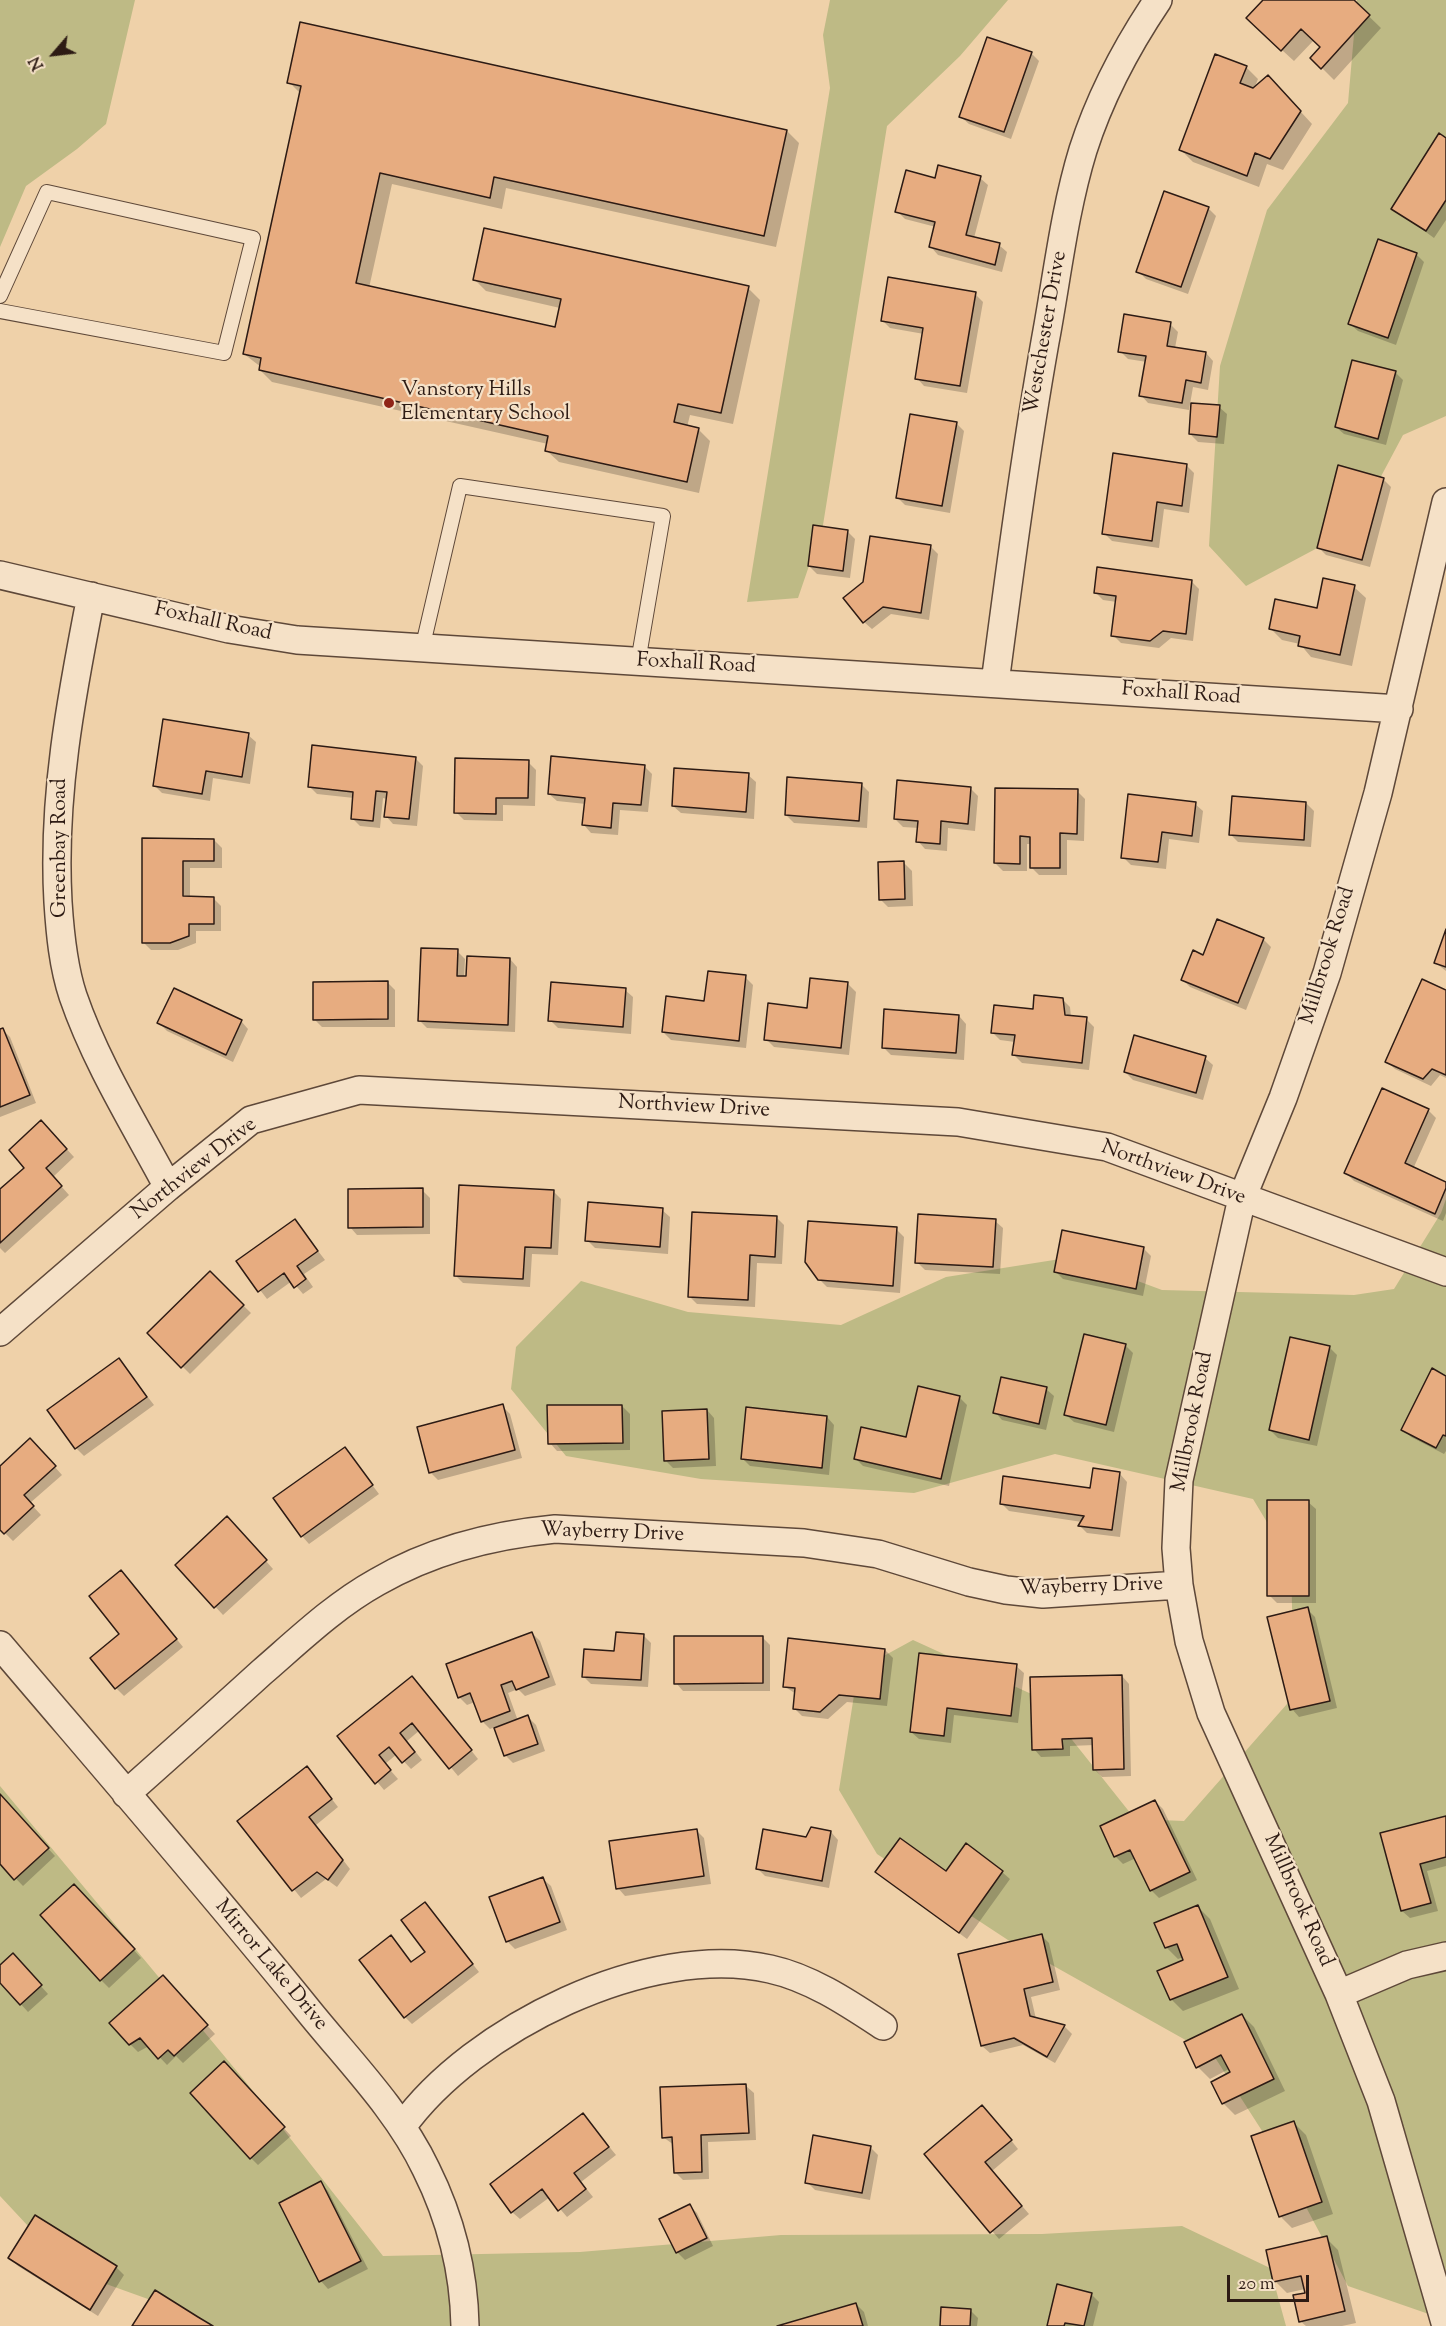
<!DOCTYPE html>
<html>
<head>
<meta charset="utf-8">
<style>
  body { margin:0 }
  #map { position:relative; width:1446px; height:2326px; overflow:hidden; background:#efd1a9; font-family:"Sorts Mill Goudy",serif }
  canvas { display:block }
  .north { position:absolute; left:24px; top:24px; width:60px; height:60px; -webkit-text-stroke:4px #f5e1c7; paint-order:stroke; rotate:242deg; font-size:16px; font-weight:700; line-height:24px; text-align:center; color:#2d1b14 }
  .north::after { content:''; display:block; margin:auto; width:21px; height:27px; background:#2d1b14; clip-path:polygon(50% 0,100% 100%,50% 72%,0 100%) }
  .scale { position:absolute; left:1227px; top:2275px; width:82px; height:27px; box-sizing:border-box; border:3px solid #2d1b14; border-top:0; padding-left:8px; font-size:18px; line-height:21px; white-space:nowrap; color:#2d1b14; -webkit-text-stroke:4px #f5e1c7; paint-order:stroke }
</style>
</head>
<body>
<div id="map">
<canvas width="1446" height="2326"></canvas>
<div class="north">N</div>
<div class="scale">20 m</div>
</div>
<script>
const context = document.querySelector('canvas').getContext('2d');
context.lineJoin = 'round';
function fill(path, color) { context.fillStyle = color; context.fill(path, 'evenodd'); }
function stroke(path, color, width, dash) { context.strokeStyle = color; context.lineWidth = width; context.lineCap = dash ? 'butt' : 'round'; context.setLineDash(dash || []); context.stroke(path); }
function label(font, color, halo, rows, align = 'center') {
  context.font = font + ' "Sorts Mill Goudy",serif'; context.lineWidth = 4.5; context.setLineDash([]); context.textBaseline = 'middle'; context.strokeStyle = halo; context.fillStyle = color; for (const [text, x, y, turn = 0] of rows) {
    context.save(); context.translate(x, y); context.rotate((+turn || 0) * Math.PI / 180); context.textAlign = isNaN(turn) ? turn : align; if (halo) context.strokeText(text, 0, 0); context.fillText(text, 0, 0); context.restore();
  }
}
fill(new Path2D(`
  M0,0H135L106,124L77,149L26,186L0,247Z
  M830,0H1008L960,56L887,126L823,525L798,598L747,602L830,88L823,35Z
  M1357,0H1446V416L1403,435L1353,529L1246,586L1209,546L1220,366L1267,210L1348,103Z
  M1446,1199V2320L1348,2286L1282,2162L1214,2056L1011,1942L877,1854L839,1790L858,1670L913,1640L1038,1697L1135,1819L1184,1821L1294,1696L1291,1562L1253,1499L1055,1454L914,1493L701,1479L566,1456L511,1389L516,1347L581,1281L688,1312L841,1325L946,1277L1073,1257L1162,1290L1354,1295L1394,1289L1441,1213Z
  M0,1786L245,2081L383,2256L580,2252L781,2235L1042,2234L1182,2226L1270,2268L1286,2326H204L198,2317L70,2271L0,2196Z`), '#beba85');
fill(new Path2D(`
  M1265,0H1352L1381,28L1334,80L1312,58L1322,47L1314,40L1294,61L1260,30Z
  M1031,53L1039,61L1011,139L969,124L961,117Z
  M1246,67L1258,79L1254,89L1279,88L1312,124L1283,170L1267,164L1259,187L1193,162L1181,150Z
  M289,82L787,131L799,143L776,247L506,188L502,209L392,184L369,288L556,329L560,308L486,291L475,280L748,288L760,300L733,424L690,415L687,427L698,429L710,441L699,493L559,462L547,451L548,444L272,382L260,370L261,367L244,354L301,94Z
  M1446,140V220L1434,238L1393,208Z
  M980,178L988,185L974,238L999,245L1007,252L1002,272L938,255L931,247L936,227L905,219L897,211L936,180Z
  M1208,208L1216,216L1188,294L1146,279L1138,271Z
  M1379,241L1417,255L1424,262L1396,345L1358,331L1350,324Z
  M975,294L983,302L967,393L924,386L917,378L924,334L890,328L882,320Z
  M1170,324L1178,332L1175,348L1206,353L1213,361L1208,390L1193,387L1189,410L1148,403L1141,395L1147,362L1128,359L1120,351Z
  M1396,373L1403,380L1386,445L1344,434L1336,427Z
  M1219,407L1227,414L1224,444L1198,442L1190,434Z
  M956,423L964,431L950,513L905,505L897,497Z
  M1186,465L1194,473L1189,513L1164,509L1159,548L1112,541L1104,533Z
  M1383,479L1391,487L1370,567L1326,555L1318,547Z
  M847,531L855,539L850,578L817,574L809,566Z
  M930,546L938,554L929,620L891,614L872,629L864,622Z
  M1191,581L1199,589L1193,641L1171,638L1159,648L1121,643L1113,635L1117,602L1103,600L1095,592Z
  M1354,587L1366,598L1352,666L1311,657L1300,644L1282,640L1270,628L1318,610Z
  M248,735L256,742L250,784L213,778L210,801L162,793L154,785Z
  M415,758L423,766L417,826L393,824L386,816L387,799L383,798L380,828L360,826L352,818L354,798L317,794L309,786Z
  M528,762L536,770L535,806L503,805V821L464,820L456,812Z
  M644,766L652,774L648,812L620,810L618,835L591,833L584,825L586,804L557,801L549,794Z
  M748,775L756,782L754,819L681,813L673,806Z
  M861,784L869,792L867,828L794,823L786,815Z
  M970,788L978,796L975,831L948,828L947,851L925,849L918,841L919,828L903,827L895,819Z
  M996,790L1077,791L1085,799L1084,841L1067,840V875H1039L1031,867L1032,844H1027V871H1003L995,863Z
  M1306,803L1314,811L1311,847L1238,842L1230,834Z
  M1195,804L1203,811L1199,843L1169,839L1166,869L1131,865L1123,857Z
  M143,840H214L222,848V868H190V898H213L221,906V931H196V943L178,950H151L143,942Z
  M904,863L912,871L913,906L888,907L880,899Z
  M1446,934V971L1436,963Z
  M1263,939L1271,947L1246,1010L1190,987L1183,980L1204,956Z
  M457,951L465,959L464,978L510,959L517,967L515,1032L427,1028L419,1020Z
  M745,977L753,985L746,1048L671,1040L663,1032Z
  M387,982L395,990V1027H322L315,1020Z
  M848,984L856,992L849,1055L774,1047L766,1039Z
  M625,990L633,997L631,1034L558,1028L550,1020Z
  M1446,992V1078L1440,1075L1431,1086L1395,1069L1387,1062Z
  M1062,999L1070,1007L1071,1017L1086,1019L1094,1027L1089,1070L1022,1063L1014,1055L1015,1042L1000,1040L992,1032Z
  M959,1016L966,1024L964,1060L891,1055L883,1047Z
  M241,1021L248,1029L233,1062L167,1031L159,1023Z
  M3,1030L10,1037L36,1103L0,1117V1031Z
  M1205,1058L1213,1065L1203,1100L1133,1080L1125,1072Z
  M1428,1110L1436,1118L1413,1169L1446,1183V1213L1443,1221L1354,1181L1346,1173Z
  M49,1130L74,1157L53,1177L69,1195L5,1253L0,1248V1191L26,1168Z
  M422,1190L430,1198V1234L357,1235L350,1227Z
  M553,1191L561,1199L558,1255L532,1254L530,1287L463,1283L455,1275Z
  M662,1210L670,1217L668,1254L595,1248L587,1240Z
  M776,1217L784,1225L782,1264L757,1263L755,1307L697,1304L689,1296Z
  M295,1221L325,1260L304,1274L313,1287L303,1294L292,1281L267,1299L238,1261Z
  M995,1221L1003,1228L1000,1274L925,1270L917,1262Z
  M896,1229L904,1237L900,1293L827,1287L819,1279Z
  M1143,1248L1151,1256L1143,1296L1063,1279L1055,1271Z
  M210,1273L251,1313L190,1374L149,1333Z
  M1125,1345L1133,1353L1114,1432L1074,1422L1066,1415Z
  M1329,1347L1337,1355L1317,1446L1278,1438L1270,1430Z
  M119,1360L154,1405L84,1456L76,1448Z
  M1446,1377V1451L1444,1454L1411,1437L1403,1429Z
  M1046,1389L1054,1396L1046,1430L1002,1420L995,1412Z
  M959,1397L967,1405L949,1486L863,1466L855,1458L908,1439Z
  M502,1406L510,1414L522,1458L438,1480L430,1472Z
  M622,1406L630,1414V1450L557,1451L550,1443Z
  M707,1410L714,1418L716,1466L673,1468L665,1460Z
  M827,1417L834,1425L829,1475L750,1466L742,1458Z
  M38,1448L62,1475L30,1503L41,1515L13,1541L0,1528V1468Z
  M345,1449L379,1494L309,1544L302,1536Z
  M1120,1474L1127,1482L1120,1537L1087,1533L1080,1526L1082,1522L1009,1511L1001,1503L1091,1490Z
  M1308,1502L1316,1509V1603H1277L1269,1595Z
  M235,1526L273,1569L223,1615L177,1565Z
  M129,1580L183,1647L124,1696L116,1688Z
  M1307,1609L1315,1617L1337,1708L1299,1717L1292,1709Z
  M532,1633L540,1641L556,1685L525,1696L518,1689L508,1693L518,1721L528,1717L536,1725L545,1751L513,1763L505,1755L495,1727L490,1729L482,1721L475,1702L467,1705L459,1697Z
  M643,1635L651,1643L648,1687L591,1684L583,1676Z
  M762,1637L770,1645V1691H683L676,1683Z
  M885,1650L893,1658L887,1706L847,1702L828,1719L802,1716L794,1708L796,1694L784,1686Z
  M920,1654L1016,1666L1024,1673L1018,1723L954,1715L951,1743L919,1739L911,1732Z
  M1122,1676L1129,1684L1131,1776L1102,1777L1094,1769V1745L1070,1746V1756L1041,1757L1034,1749Z
  M419,1685L478,1759L458,1776L420,1730L407,1741L422,1760L411,1769L397,1754L385,1764L398,1779L384,1790L339,1736Z
  M314,1776L338,1807L316,1825L350,1869L337,1887L326,1879L301,1898L239,1821Z
  M0,1796L55,1856L23,1886L0,1862Z
  M1155,1801L1163,1809L1197,1880L1159,1898L1151,1890L1136,1858L1123,1864L1115,1856Z
  M1446,1818V1866L1427,1871L1438,1911L1410,1918L1402,1911L1382,1834Z
  M697,1831L704,1838L711,1884L625,1896L618,1888Z
  M831,1832L838,1840L829,1888L765,1876L757,1868L807,1838Z
  M877,1872H1002L1010,1879L967,1939Z
  M543,1879L551,1886L567,1930L515,1949L508,1942L491,1898Z
  M82,1893L141,1958L109,1988L101,1980Z
  M425,1904L479,1972L412,2024L405,2017L391,1937L412,1963L428,1952Z
  M1198,1907L1210,1919L1239,1989L1183,2011L1171,1999L1185,1961L1184,1957L1178,1959L1166,1947Z
  M1041,1935L1049,1943L1060,1990L1031,1997L1036,2019L1064,2026L1072,2034L1055,2063L1023,2045L990,2053L982,2046Z
  M20,1963L48,1994L28,2012L0,1981V1967Z
  M170,1985L215,2034L183,2063L176,2056L167,2065L149,2046L138,2052L130,2044Z
  M1242,2015L1254,2027L1285,2091L1235,2115L1223,2103L1232,2073L1229,2069L1210,2079L1198,2067Z
  M232,2071L291,2136L258,2165L251,2158Z
  M746,2086L754,2093L756,2140L708,2142L709,2179L683,2180L675,2172L674,2145L663,2137Z
  M990,2114L1018,2149L992,2171L1029,2214L999,2239L926,2154Z
  M583,2115L616,2155L581,2182L593,2197L567,2217L550,2197L520,2219L512,2212Z
  M1294,2123L1306,2135L1333,2214L1292,2228L1280,2216Z
  M870,2147L878,2155L870,2200L815,2190L807,2182Z
  M321,2183L328,2191L368,2269L328,2289L321,2281Z
  M689,2205L697,2213L713,2246L685,2260L677,2252Z
  M1326,2238L1338,2250L1356,2323L1342,2326H1306L1300,2321L1305,2289L1287,2293L1275,2281Z
  M10,2258L116,2267L124,2275L98,2316L18,2266Z
  M1091,2294L1099,2302L1093,2326H1049Z
  M856,2304L864,2312L868,2326H782Z
  M970,2310L978,2318L977,2326H941Z`), '#0003');
const building = new Path2D(`
  M1263,0H1354L1370,15L1321,69L1310,58L1320,47L1301,29L1281,51L1246,18Z
  M300,22L787,130L764,236L494,177L490,198L380,173L356,283L555,327L561,299L473,280L484,228L749,286L721,413L678,404L674,422L699,428L687,482L545,451L548,436L259,370L261,358L243,354L301,86L287,83Z
  M987,37L1032,52L1004,132L959,117Z
  M1215,54L1247,66L1240,83L1253,88L1268,75L1301,111L1270,159L1255,153L1247,176L1179,150Z
  M1439,133L1446,138V200L1426,231L1391,209Z
  M938,165L981,176L966,235L1000,243L995,265L929,247L935,222L895,212L906,170L935,178Z
  M1164,191L1209,207L1181,287L1136,272Z
  M1378,239L1417,253L1388,338L1348,324Z
  M888,277L976,292L960,386L915,379L923,328L881,321Z
  M1124,314L1171,322L1167,346L1206,352L1201,383L1186,380L1182,403L1139,396L1146,356L1118,352Z
  M1352,360L1396,371L1378,439L1335,427Z
  M1191,403L1220,405L1217,437L1189,434Z
  M910,414L957,422L942,506L896,498Z
  M1113,453L1187,464L1182,506L1157,502L1152,541L1102,534Z
  M1338,465L1384,478L1362,560L1317,548Z
  M813,525L848,530L843,571L808,566Z
  M870,536L931,545L921,613L883,607L863,623L843,598L863,582Z
  M1097,567L1192,580L1186,634L1163,631L1150,641L1111,636L1116,596L1094,593Z
  M1323,578L1355,585L1340,655L1298,646L1300,636L1269,629L1275,599L1317,608Z
  M163,719L249,733L242,777L206,771L202,794L153,786Z
  M312,745L416,757L409,819L384,817L387,792L376,791L373,821L351,819L353,792L308,787Z
  M551,756L645,765L641,805L613,803L611,828L582,825L585,798L548,794Z
  M455,758L529,760L528,798H496V814L454,813Z
  M674,768L749,773L746,812L672,806Z
  M787,777L862,783L859,821L785,815Z
  M897,780L971,787L968,824L941,821L940,844L916,842L918,821L894,819Z
  M995,788L1078,789L1077,834L1060,833V868H1030V837L1020,836V864L994,863Z
  M1128,794L1196,802L1192,836L1162,832L1158,862L1121,858Z
  M1232,796L1306,802L1304,840L1229,835Z
  M142,838L214,839V861H183V896L214,897V924H189V936L170,943H142Z
  M904,861L905,899L879,900L878,862Z
  M1217,919L1264,938L1238,1003L1181,980L1193,950L1203,955Z
  M1446,929V967L1434,963Z
  M421,948L458,949L457,976H466L467,956L510,958L508,1025L418,1021Z
  M708,971L746,975L739,1041L662,1032L666,996L704,1001Z
  M810,978L848,982L841,1048L764,1040L768,1003L807,1008Z
  M1422,979L1446,990V1075L1432,1069L1423,1079L1385,1062Z
  M388,981V1019L313,1020V982Z
  M551,982L626,988L623,1027L548,1021Z
  M174,988L242,1020L226,1055L157,1023Z
  M1034,995L1063,998L1065,1015L1087,1017L1082,1063L1012,1055L1015,1035L991,1033L994,1005L1033,1009Z
  M884,1009L959,1015L956,1053L882,1048Z
  M3,1028L30,1095L0,1107V1029Z
  M1134,1035L1206,1056L1196,1093L1124,1072Z
  M1382,1088L1429,1109L1405,1163L1446,1182V1188L1435,1214L1344,1173Z
  M41,1120L67,1149L46,1168L62,1186L0,1243V1189L24,1168L9,1150Z
  M459,1185L554,1190L551,1248L525,1247L523,1279L454,1276Z
  M423,1188V1227L348,1228V1189Z
  M588,1202L663,1208L660,1247L585,1241Z
  M692,1212L777,1216L775,1257L750,1255L748,1300L688,1297Z
  M918,1214L996,1219L993,1267L915,1263Z
  M295,1219L318,1251L297,1266L306,1279L294,1288L284,1273L258,1292L236,1261Z
  M808,1221L897,1227L893,1286L818,1280L805,1262Z
  M1062,1230L1144,1247L1136,1289L1054,1272Z
  M210,1271L244,1305L181,1368L147,1333Z
  M1084,1334L1126,1344L1106,1425L1064,1415Z
  M1290,1337L1330,1346L1309,1440L1269,1430Z
  M119,1358L147,1397L75,1449L47,1410Z
  M1432,1368L1446,1376V1436L1443,1435L1436,1448L1401,1430Z
  M1001,1377L1047,1387L1039,1424L993,1413Z
  M918,1386L960,1396L941,1479L854,1459L861,1427L906,1437Z
  M503,1404L515,1450L429,1473L417,1427Z
  M547,1405H622L623,1443L548,1444Z
  M746,1407L827,1416L822,1468L741,1459Z
  M707,1409L709,1459L664,1461L662,1411Z
  M30,1438L56,1466L24,1495L34,1506L4,1534L0,1530V1466Z
  M345,1447L373,1485L301,1537L273,1498Z
  M1093,1468L1120,1472L1112,1530L1078,1526L1084,1516L1000,1504L1003,1476L1090,1488Z
  M1267,1500H1309V1596H1267Z
  M227,1516L267,1560L214,1608L175,1565Z
  M121,1570L177,1639L115,1689L90,1658L119,1634L89,1596Z
  M1308,1607L1330,1701L1290,1710L1267,1617Z
  M532,1632L549,1677L516,1690L512,1681L501,1685L510,1711L481,1722L470,1693L458,1698L446,1664Z
  M616,1632L644,1634L641,1680L582,1677L584,1649L614,1651Z
  M674,1636H763V1683L674,1684Z
  M788,1638L885,1649L880,1699L839,1695L820,1712L793,1709L795,1688L783,1687Z
  M919,1653L1017,1664L1011,1716L947,1708L944,1736L910,1732Z
  M1122,1675L1124,1769L1093,1770L1092,1738L1062,1739L1063,1749L1032,1750L1030,1677Z
  M412,1676L472,1750L449,1769L412,1723L400,1733L415,1752L402,1763L389,1747L379,1755L391,1770L375,1784L337,1736Z
  M528,1715L538,1744L504,1756L494,1728Z
  M307,1766L332,1799L309,1817L343,1860L328,1880L317,1872L292,1891L237,1821Z
  M0,1794L49,1848L14,1880L0,1864Z
  M1155,1800L1190,1872L1150,1891L1130,1850L1114,1857L1100,1826Z
  M1446,1816V1857L1420,1864L1431,1903L1401,1911L1380,1833Z
  M811,1827L831,1831L822,1881L756,1869L763,1829L806,1837Z
  M697,1829L704,1876L616,1889L609,1841Z
  M900,1838L946,1871L966,1843L1003,1871L959,1933L875,1872Z
  M543,1877L560,1922L506,1942L489,1897Z
  M74,1884L135,1949L100,1981L40,1915Z
  M425,1902L473,1964L404,2018L359,1960L391,1935L411,1962L425,1952L401,1920Z
  M1198,1905L1228,1977L1170,2000L1157,1971L1183,1960L1177,1944L1165,1948L1154,1923Z
  M1042,1934L1053,1982L1024,1989L1030,2016L1065,2025L1047,2057L1014,2038L981,2046L958,1954Z
  M13,1953L42,1985L20,2005L0,1983V1965Z
  M163,1975L208,2025L174,2056L168,2050L158,2059L140,2038L129,2045L109,2023Z
  M1242,2014L1274,2079L1222,2104L1211,2082L1230,2072L1221,2055L1196,2068L1184,2042Z
  M224,2061L285,2127L250,2159L190,2093Z
  M746,2084L749,2133L701,2135L702,2172L674,2173L672,2137L662,2138L660,2087Z
  M982,2105L1012,2140L985,2162L1022,2206L990,2233L924,2154Z
  M583,2113L609,2147L574,2173L586,2189L558,2211L542,2189L511,2213L490,2184Z
  M1294,2121L1322,2202L1279,2217L1251,2136Z
  M813,2135L871,2146L862,2193L805,2183Z
  M321,2181L361,2261L319,2282L279,2203Z
  M690,2204L707,2238L676,2253L659,2219Z
  M35,2215L117,2266L90,2310L8,2258Z
  M1327,2236L1345,2311L1299,2322L1293,2295L1305,2293L1301,2276L1273,2282L1266,2250Z
  M1057,2284L1092,2293L1084,2326L1065,2323L1064,2326H1047Z
  M155,2290L198,2317L213,2326H132Z
  M856,2303L863,2326H777Z
  M941,2307L971,2309L970,2326H940Z`);
fill(building, '#e7ac80');
stroke(building, '#2d1b14', 1.5);
const lane = new Path2D(`
  M0,296L47,192L253,238L224,353L0,311
  M422,649L460,486L663,516L638,662`);
const street = new Path2D(`
  M1446,502L1378,793L1327,973L1283,1098L1242,1198L1179,1480L1176,1548L1179,1585L1189,1641L1211,1713L1339,1994L1381,2101L1446,2326
  M0,575L229,629L297,640L1399,709
  M91,596C71,698 52,798 58,902C60,933 63,966 73,996C96,1063 135,1125 168,1187
  M995,683C1010,569 1025,455 1045,342C1057,278 1064,212 1083,150C1100,97 1127,46 1158,0
  M0,1332L168,1187L251,1120L359,1090L958,1122L1107,1147L1446,1272
  M0,1645C103,1766 207,1886 307,2009C348,2060 398,2110 426,2169C450,2217 464,2272 465,2326
  M126,1794C171,1754 217,1713 262,1672C299,1640 334,1606 377,1582C432,1550 492,1535 555,1529L804,1543L878,1554L969,1582L1006,1590L1043,1594L1179,1585
  M1339,1994L1407,1965L1446,1956
  M402,2127C472,2029 649,1941 770,1969C811,1978 848,2003 883,2026`);
stroke(lane, '#5e4839', 16);
stroke(street, '#5e4839', 30);
stroke(lane, '#f5e1c7', 14);
stroke(street, '#f5e1c7', 27);
for (const [x, y, r, color] of [
  [389,403,6,"#8f2418"]
]) { const dot = new Path2D(); dot.arc(x, y, r, 0, 2 * Math.PI); context.fillStyle = color; context.fill(dot); stroke(dot, '#f5e1c7', 2); }
label('21px', '#2d1b14', '#f5e1c7', [
  ["Westchester Drive",1047,333,-80],
  ["Foxhall Road",213,623,12],
  ["Foxhall Road",696,665,3],
  ["Foxhall Road",1181,695,4],
  ["Greenbay Road",61,848,-90],
  ["Millbrook Road",1329,956,-73],
  ["Northview Drive",694,1108,3],
  ["Northview Drive",195,1170,-38],
  ["Northview Drive",1173,1174,20],
  ["Millbrook Road",1194,1422,-79],
  ["Wayberry Drive",612,1534,2],
  ["Wayberry Drive",1091,1588,-2],
  ["Millbrook Road",1297,1901,66],
  ["Mirror Lake Drive",270,1966,50]
]);
label('21px', '#2d1b14', '#f5e1c7', [
  ["Vanstory Hills",401,391],
  ["Elementary School",401,415]
], 'left');
</script>
</body>
</html>
